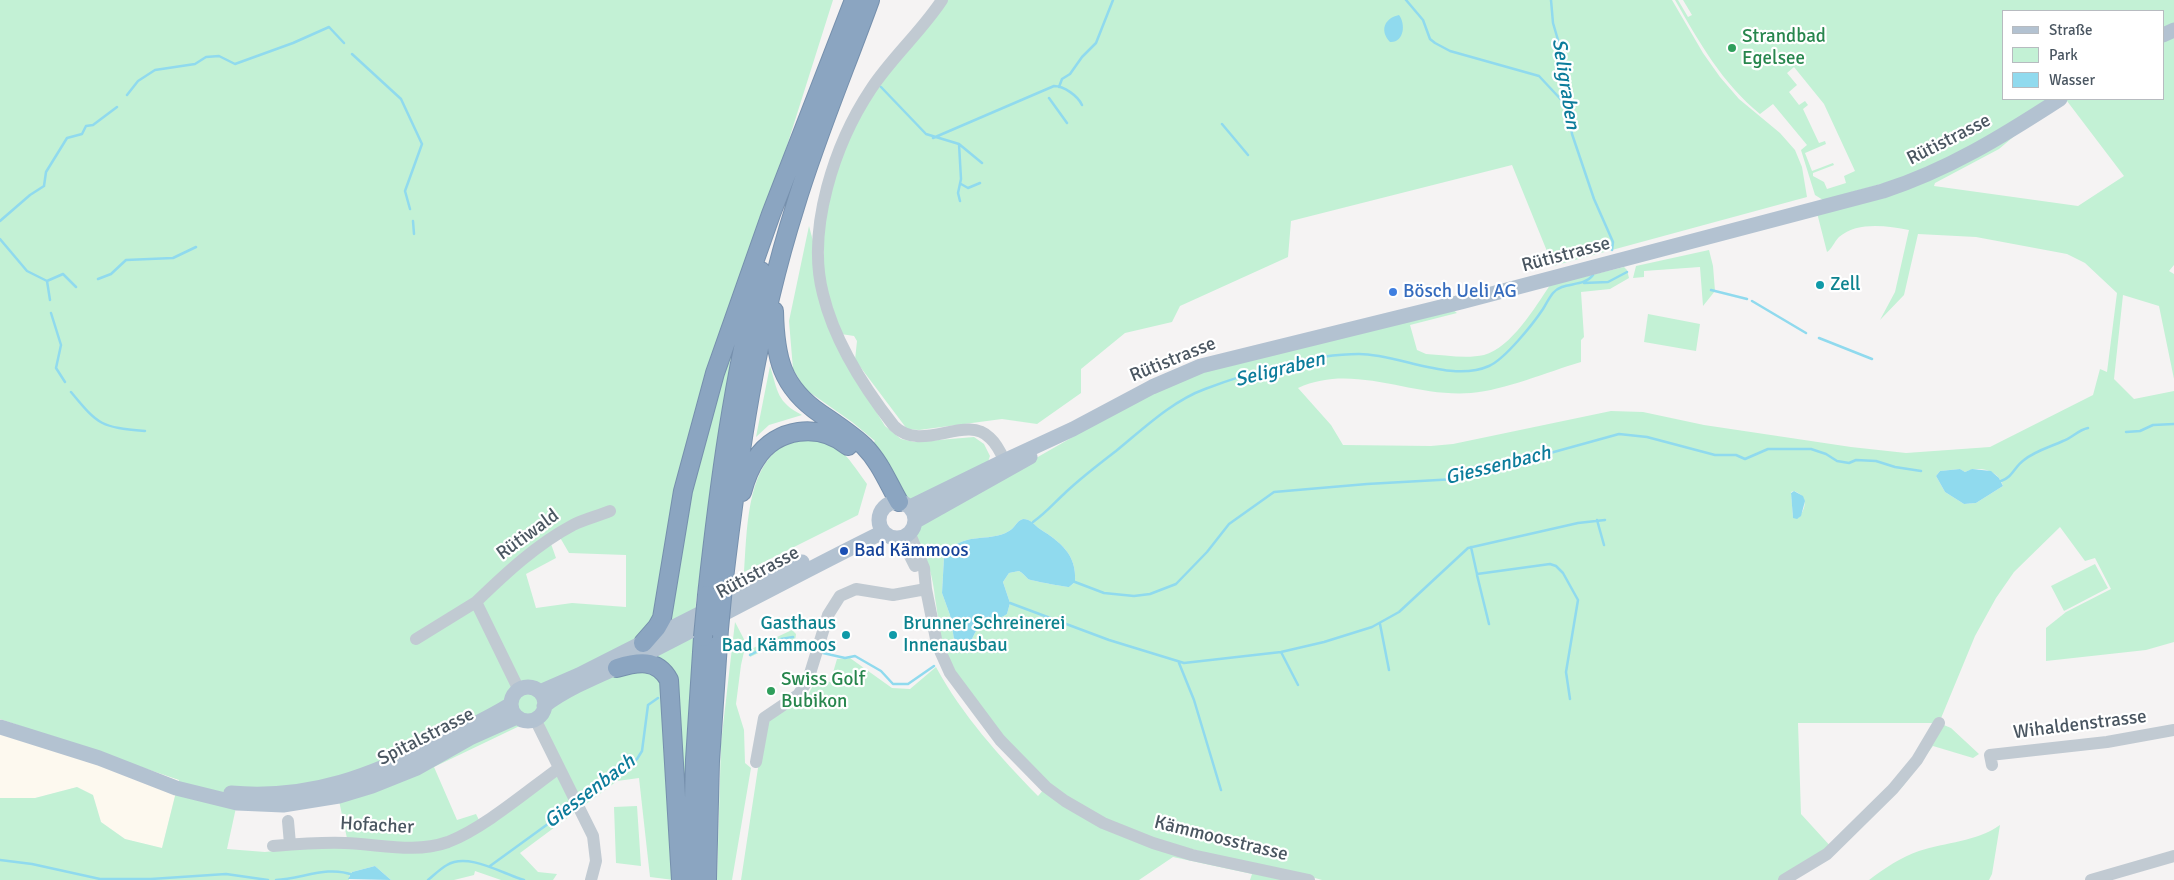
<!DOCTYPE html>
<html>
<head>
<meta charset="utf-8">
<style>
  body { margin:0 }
  #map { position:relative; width:2174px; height:880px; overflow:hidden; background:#f5f3f3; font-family:Signika,sans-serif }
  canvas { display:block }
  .legend { position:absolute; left:2002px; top:10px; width:162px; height:90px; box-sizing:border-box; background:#fff; border:1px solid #b7bbc0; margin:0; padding:6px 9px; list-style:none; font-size:15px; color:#4a5661 }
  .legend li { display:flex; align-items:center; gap:10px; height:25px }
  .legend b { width:25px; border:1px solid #b7bbc0 }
</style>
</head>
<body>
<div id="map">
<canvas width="2174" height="880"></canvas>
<ul class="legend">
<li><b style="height:6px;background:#b3c2d1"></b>Straße</li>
<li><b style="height:14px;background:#c3f1d5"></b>Park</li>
<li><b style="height:14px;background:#90daee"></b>Wasser</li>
</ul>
</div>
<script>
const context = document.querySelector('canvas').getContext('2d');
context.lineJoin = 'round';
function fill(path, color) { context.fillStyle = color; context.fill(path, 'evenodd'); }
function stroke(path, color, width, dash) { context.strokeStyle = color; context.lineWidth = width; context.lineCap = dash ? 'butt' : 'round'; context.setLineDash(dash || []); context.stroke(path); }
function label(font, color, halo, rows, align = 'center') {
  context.font = font + ' Signika,sans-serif'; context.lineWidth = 4.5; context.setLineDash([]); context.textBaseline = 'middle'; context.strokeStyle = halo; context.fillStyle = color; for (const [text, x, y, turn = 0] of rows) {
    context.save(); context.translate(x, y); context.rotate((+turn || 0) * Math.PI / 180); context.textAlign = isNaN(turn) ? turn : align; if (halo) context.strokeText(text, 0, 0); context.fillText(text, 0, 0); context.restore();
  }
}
fill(new Path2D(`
  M0,719L179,780L162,848L125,839L101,822L93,795L77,787L35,798H0Z`), '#fdf9ef');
fill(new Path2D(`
  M0,0H833L773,190L723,324L732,350L696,602L684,808L674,880L650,877L639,778L617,781L520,853L538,872L557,874L553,880H501L475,871L474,875L454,880H391L375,866L352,872L349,876V880H0V798H35L77,787L93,795L101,822L125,839L162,848L179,780L0,719ZM558,534L569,553L626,555V607L572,603L536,608L526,574L556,558L550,541ZM530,721L559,768L481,824L476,814L457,820L434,767ZM338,796L348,843L265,852L227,849L237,803Z
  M942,0H1672L1703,53L1720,77L1739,99L1780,133L1795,150L1802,167L1807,197L1553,266L1512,165L1291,221L1288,257L1180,306L1172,322L1125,333L1081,369V393L1037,424L1002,419L919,430L907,429L855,360L857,341L854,336L841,334L824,282V202L850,126Z
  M1675,0H1678L1688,17L1692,15L1683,0H2174V24L2163,30V11H2003V99H2051L1996,134L1921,173L1823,200L1815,195L1801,150L1807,145L1773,104L1760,114C1722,83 1699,42 1675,0ZM1794,67L1824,104L1855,171L1844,176L1846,183L1827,189L1824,182L1813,176V173L1834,165L1833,163L1812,171L1805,153L1826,144L1825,141L1819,143L1803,109L1808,105L1805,101L1799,105L1789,92L1797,85L1787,73Z
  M2174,30V265L2169,271L2174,274V379L2159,306L2123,295L2114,379L2134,399L2174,391V642L2146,650L2046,661V628L2066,612L2111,589L2095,558L2085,561L2060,527L2014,572L1996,598L1975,636L1939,723L1951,728L1979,754L1973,758L1933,746L1903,786L1834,854L1793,880H1322C1285,869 1247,863 1210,855C1156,843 1098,823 1054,788C1034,772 1017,752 1000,732C979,708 954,679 944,648C939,632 938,615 935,598C934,588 932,577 929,567C924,555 910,537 919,524C930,510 992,483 1011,472C1075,437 1135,398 1202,370L1452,309L1457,313L1410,325L1417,350L1426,354C1444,355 1466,359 1484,355C1511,348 1536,306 1550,285L1624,267L1627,270L1629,278L1610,289L1581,292L1584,337L1581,340V362C1547,372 1505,390 1471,393C1412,398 1354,362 1298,388L1331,425L1343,445L1431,446L1453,444L1611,411L1643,412L1704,425L1851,447L1906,453L1990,447L2093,395L2100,369L2107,372L2117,293L2085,263L2067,254L1976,237L1918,234L1904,295L1880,320L1895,292L1909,230C1887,226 1858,221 1839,237C1834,242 1832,249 1827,252L1816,209L1883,191L1940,170L1999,138L2060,99H2163V35ZM2067,101L2124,176L2078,206L1934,186L1935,183L1999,149L2018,133ZM1960,469L1965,472C1979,465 1999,470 2003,486L1976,503L1964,504L1945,492L1936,476L1940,471ZM1794,491C1808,496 1807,508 1798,518H1793L1791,492ZM1023,519C1031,519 1034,525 1040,529C1060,542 1077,554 1075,582L1069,587C1066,587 1032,581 1028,579C1025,576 1023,573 1019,571L1009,573L1003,582L1010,603L1007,614C999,620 988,620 980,626C971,634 972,652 956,651L950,615L942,593L944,557C962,529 988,544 1009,531C1015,528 1016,521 1023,519ZM1798,723H1938L1939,724L1917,760L1901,780L1833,849L1801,814Z
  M809,226L845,361L885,426L901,439L915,442L974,437L984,444L990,456L988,462L910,501L900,496L871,445L875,441L852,422L805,389L793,369L789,321Z
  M1709,250L1713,266L1715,291L1703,306L1700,267L1644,271V277L1633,278L1636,266Z
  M1648,314L1700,324L1696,351L1644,342Z
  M770,366C778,392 777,402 802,415L769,425L756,437Z
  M802,438C843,445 843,451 867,484L858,515L744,572C747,533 746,471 781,447C786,443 796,441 802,438Z
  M2095,564L2108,588L2064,611L2051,586Z
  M735,622L746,643L741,665L736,704L744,730L745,763L751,768L732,880H717L721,743Z
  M792,630L796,634L795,642L773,646L750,657L749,650Z
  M850,658L892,688L910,689L936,667C962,715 1000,757 1038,796L1046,787L1123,831L1309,880H1250L1252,874L1173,857L1139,880H741L765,722L790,705L803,704L817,678L836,684L839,678L832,676L837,659Z
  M637,806L641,866L616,863L614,807Z
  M2000,825L1992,874L1989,880H1869C1885,868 1901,857 1919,851C1946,842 1976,842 2000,825Z`), '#c3f1d5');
fill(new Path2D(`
  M1399,15C1406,24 1404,43 1390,42C1379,30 1385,18 1399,15Z
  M1960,469L1965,472L1972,469L1991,471L1999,478L2003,486L1976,503L1964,504L1945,492L1936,476L1940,471Z
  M1794,491L1803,496L1805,501L1801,516L1797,519L1793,518L1791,493Z
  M1023,519C1031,519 1034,525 1040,529C1060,542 1077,554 1075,582L1069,587C1066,587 1032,581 1028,579C1025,576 1023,573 1019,571L1009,573L1003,582L1010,603L1007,614C999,620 988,620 980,626C971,634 972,652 956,651L950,615L942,593L944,557C962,529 988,544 1009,531C1015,528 1016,521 1023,519Z
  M375,866L391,880L348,879L352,872Z`), '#90daee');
stroke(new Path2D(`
  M1406,0L1423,20L1430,39L1435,43L1450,51L1539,76L1567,106
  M1551,0L1553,23L1558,40L1572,134L1594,199L1613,242L1612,250
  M352,54L401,99L422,144L405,191L410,209
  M881,87L926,134L959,144L982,163
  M1059,87L1062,79L1070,74L1082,57L1096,43L1113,0
  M127,95L138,81L155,70L195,64L206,57L219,56L235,64L293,43L329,27L344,43
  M1049,98L1067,123
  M1222,124L1248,155
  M933,138L1054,86C1064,86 1078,96 1082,105
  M959,144L961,179L958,193L960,201
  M961,184L968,188L980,183
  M0,221L30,195L44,186L46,172L67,138L82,134L86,126L93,125L117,107
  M413,221L414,234
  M0,239L27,271L47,281L63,274L76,287
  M98,279L111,274L126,260L173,258L196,247
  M47,281L50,300
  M1584,283L1608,282L1627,272
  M1711,290L1747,299
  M1752,301L1806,333
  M51,313L61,345L56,368L65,382
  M1819,338L1872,359
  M71,392C99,426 101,427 145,431
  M2126,432L2140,431L2153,425L2174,424
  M2001,481C2013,477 2014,467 2024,460C2035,451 2050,447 2063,441C2072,438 2078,430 2088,428
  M1597,520L1604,545
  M1033,522C1046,513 1055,502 1066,492C1082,477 1099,464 1116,451C1143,429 1172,401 1205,389C1250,372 1312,354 1359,354C1399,354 1451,383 1489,366C1505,359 1533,324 1543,309C1546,304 1549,298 1553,293C1563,281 1583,288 1593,275
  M1471,547L1477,574L1550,564L1556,566L1563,573L1578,600L1566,672L1570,699
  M1477,575L1489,624
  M1075,582L1104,593L1134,596L1150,594L1176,584L1207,552L1229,524L1274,492L1367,484L1456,479L1619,434L1647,437L1715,455H1736L1745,459L1768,449H1811L1826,454L1837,461L1849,463L1856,460L1876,461L1895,467L1921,471
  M1010,603L1109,640L1184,663L1281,652L1324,642L1372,627L1399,612L1468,548L1578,523L1605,520
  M1380,624L1389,670
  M951,651L954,648
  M1281,652L1298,685
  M823,653L845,658L855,656L881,671L893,684H908L934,666
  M750,655L781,639L793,637
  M1179,663L1194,700L1221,790
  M581,800L637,759L642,751L648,705L658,698
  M0,860L32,864L100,879H151L226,874L268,880
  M490,866L574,805
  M276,880C302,879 327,865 353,875
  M428,880C434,875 440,869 447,865C468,852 503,874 524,880`), '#90daee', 2.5);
const highway = new Path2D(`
  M774,311C775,357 781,387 821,414C836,424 851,434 864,446C880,462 888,483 899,502
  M742,492C745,481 749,469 756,459C776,428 819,422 848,446
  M723,587C738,459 756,330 795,207C816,137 845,69 870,0
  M707,595C719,486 733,377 761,271
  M643,643L657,627L662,618L683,491L715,373L771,214L854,0
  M617,668C637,662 657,658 669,680L681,880
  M692,880L695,760L703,637
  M707,880L710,761L719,629`);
stroke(highway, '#7690ad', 20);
stroke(new Path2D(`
  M942,0C921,32 892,57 871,89C835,143 806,229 823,294C834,340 865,389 894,426C922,454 966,413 990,438C999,446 1003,458 1008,468
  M910,534L924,568L926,589L937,644L950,673L1000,740L1046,787L1065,801L1103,823L1153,843L1192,855L1309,880
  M901,538L915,566
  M416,639L476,602
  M519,690L476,602C506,573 537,544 573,525C585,519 598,516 610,511
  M535,719L593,836L596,861L591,880
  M756,762L764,718L798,695L808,680L828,615L840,596L856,589L893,595L926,589
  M1992,765L1990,755L2107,742L2174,730
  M288,821L290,844
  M273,846C297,844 321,842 345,843C380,844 414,854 448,842C484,828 527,791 559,768
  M1784,880L1827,854L1893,789L1917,760L1939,723
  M2091,880L2174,856`), '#c1cad2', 12);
stroke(new Path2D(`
  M2163,35L2174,30
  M879 520a18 18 0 1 1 36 0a18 18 0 1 1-36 0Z
  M910,507L1004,461L1073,429L1152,387L1201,366L1461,302L1883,191C1948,170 2003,136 2060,99
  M916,521L1030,457
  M511 704a17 17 0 1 1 34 0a17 17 0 1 1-34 0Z
  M540,692L579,675L802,562
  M544,706C571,685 611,671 642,656C723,615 802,572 883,532
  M0,727L99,758L176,788L237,803L283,805L339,796L372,786L417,768L470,738L517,717
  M231,793C312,800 372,775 443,740C466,728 489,718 511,704`), '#b3c2d1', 15);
stroke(highway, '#8ba5c1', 18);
const highwayBridge = new Path2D(`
  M719,629L723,587
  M703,637L707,595`);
stroke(highwayBridge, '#7690ad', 20, []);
stroke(highwayBridge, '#8ba5c1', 18);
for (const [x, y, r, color] of [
  [1732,48,5,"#2e9e5b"],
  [1820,285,5,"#0f9aa8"],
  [1393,292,5,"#3f7fe0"],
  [844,551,5,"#1a4fb4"],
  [846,635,5,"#0f9aa8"],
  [893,635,5,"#0f9aa8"],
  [771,691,5,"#2e9e5b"]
]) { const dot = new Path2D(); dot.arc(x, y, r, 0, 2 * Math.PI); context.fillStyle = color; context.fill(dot); stroke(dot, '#fff', 2); }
label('19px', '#27864d', '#fff', [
  ["Strandbad",1742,37],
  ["Egelsee",1742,59],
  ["Swiss Golf",781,680],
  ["Bubikon",781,702]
], 'left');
label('19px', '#4a5661', '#fff', [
  ["Rütistrasse",1949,140,-27],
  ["Rütistrasse",1566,255,-15],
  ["Rütistrasse",1173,360,-22],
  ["Rütiwald",528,535,-36],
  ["Rütistrasse",758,573,-28],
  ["Wihaldenstrasse",2080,725,-7],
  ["Spitalstrasse",426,737,-27],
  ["Hofacher",377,826,3],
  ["Kämmoosstrasse",1221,839,14]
]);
label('19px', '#0d838f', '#fff', [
  ["Zell",1830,285],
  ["Gasthaus",836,624,"right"],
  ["Bad Kämmoos",836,646,"right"],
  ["Brunner Schreinerei",903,624],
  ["Innenausbau",903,646]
], 'left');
label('19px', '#366cbe', '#fff', [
  ["Bösch Ueli AG",1403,292]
], 'left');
label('19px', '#164399', '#fff', [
  ["Bad Kämmoos",854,551]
], 'left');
label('italic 20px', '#0c7c9b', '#fff', [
  ["Seligraben",1565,84,81],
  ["Seligraben",1280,370,-14],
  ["Giessenbach",1498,466,-14],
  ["Giessenbach",590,792,-37]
]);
</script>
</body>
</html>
